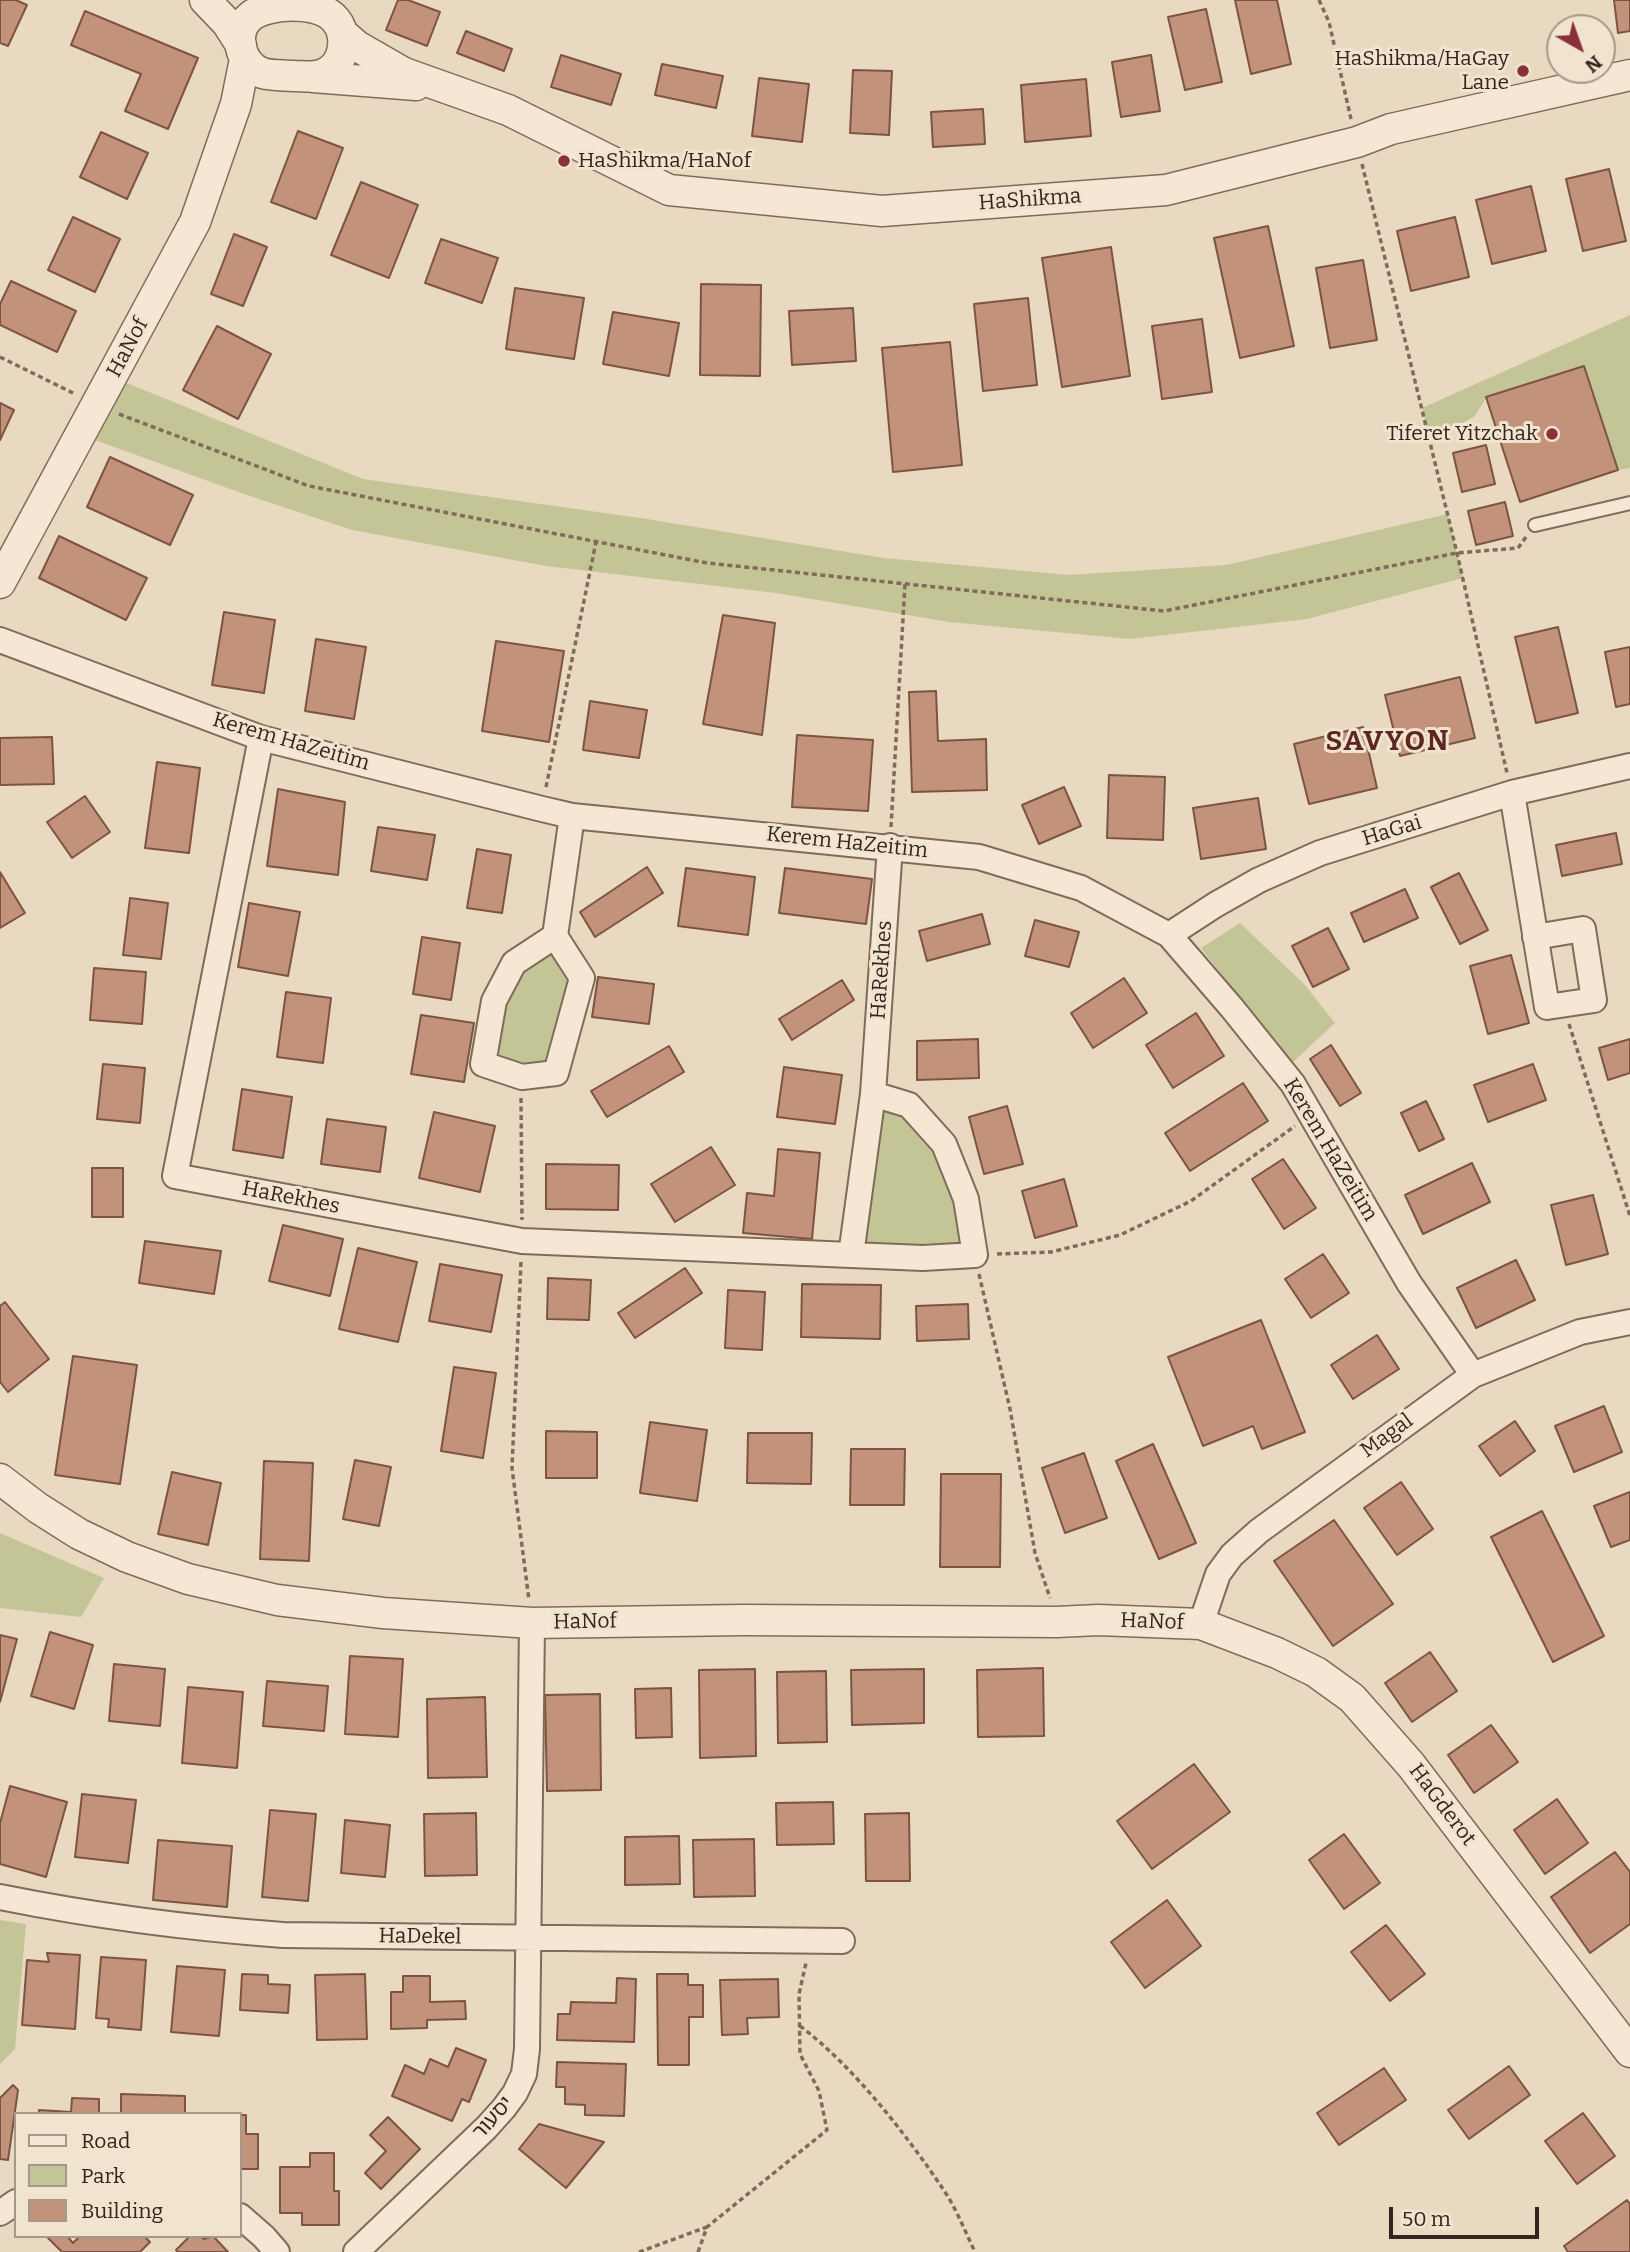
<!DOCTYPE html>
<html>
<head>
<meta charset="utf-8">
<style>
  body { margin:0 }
  #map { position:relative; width:1630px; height:2252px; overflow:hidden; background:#e9d9c1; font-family:Bitter,serif }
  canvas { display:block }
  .legend { position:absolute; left:14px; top:2112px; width:228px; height:126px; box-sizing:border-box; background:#f1e4cf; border:2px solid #a49888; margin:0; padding:9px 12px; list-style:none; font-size:21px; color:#31251d }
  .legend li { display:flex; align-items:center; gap:14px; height:35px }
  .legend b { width:35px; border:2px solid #a49888 }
  .north { position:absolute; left:1546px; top:14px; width:70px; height:70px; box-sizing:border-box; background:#f1e4cf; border:2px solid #a49888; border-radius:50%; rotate:140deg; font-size:19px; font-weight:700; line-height:28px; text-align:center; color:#31251d }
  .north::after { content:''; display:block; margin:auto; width:24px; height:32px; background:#893039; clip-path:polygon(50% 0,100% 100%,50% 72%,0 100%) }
  .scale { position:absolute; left:1389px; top:2207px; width:150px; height:32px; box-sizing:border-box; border:4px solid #31251d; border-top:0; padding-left:9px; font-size:21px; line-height:24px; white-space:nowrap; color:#31251d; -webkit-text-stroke:5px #f1e4cf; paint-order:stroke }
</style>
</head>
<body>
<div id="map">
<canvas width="1630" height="2252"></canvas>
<ul class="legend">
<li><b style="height:9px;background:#f5e7d3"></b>Road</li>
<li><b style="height:19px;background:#c4c596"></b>Park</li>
<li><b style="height:19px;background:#c3927a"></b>Building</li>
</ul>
<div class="north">N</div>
<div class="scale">50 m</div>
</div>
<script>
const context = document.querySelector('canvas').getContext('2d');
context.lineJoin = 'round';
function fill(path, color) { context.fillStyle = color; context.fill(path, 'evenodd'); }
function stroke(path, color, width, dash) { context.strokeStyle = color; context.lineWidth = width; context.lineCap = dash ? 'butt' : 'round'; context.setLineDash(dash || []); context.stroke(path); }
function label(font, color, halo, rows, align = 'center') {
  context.font = font + ' Bitter,"Noto Sans Hebrew",serif'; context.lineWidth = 6; context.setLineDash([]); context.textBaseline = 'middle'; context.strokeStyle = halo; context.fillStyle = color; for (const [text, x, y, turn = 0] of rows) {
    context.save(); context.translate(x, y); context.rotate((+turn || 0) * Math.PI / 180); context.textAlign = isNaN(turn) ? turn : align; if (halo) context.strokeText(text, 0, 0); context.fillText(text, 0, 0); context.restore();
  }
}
fill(new Path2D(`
  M1630,315V468L1618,470L1584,366L1487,397L1474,417L1430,439L1422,408Z
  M112,377L363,479L647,519L884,558L1069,575L1226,565L1448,514L1463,578L1307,619L1130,639L949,622L776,593L546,566L352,530L244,494L81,435Z
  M1240,923L1304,984L1335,1023L1292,1063L1201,948Z
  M555,936L582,978L556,1073L483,1064L494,1001Z
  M873,1094L944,1144L975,1255H851Z
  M0,1533L104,1578L81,1617L0,1608Z
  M0,1920L26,1924L15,2049L0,2064Z`), '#c4c596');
const building = new Path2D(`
  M0,0H16L27,5L8,46L0,43Z
  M398,0H408L440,12L427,46L386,30Z
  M1235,0H1277L1291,64L1251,74Z
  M1614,0H1630V31L1618,33Z
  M1206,9L1222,82L1185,90L1168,17Z
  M85,11L198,58L168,129L125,111L141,74L71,45Z
  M466,31L512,49L504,71L457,53Z
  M561,55L621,74L611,105L551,87Z
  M1151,55L1160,111L1121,117L1112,62Z
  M662,64L723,76L716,108L655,95Z
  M853,70L892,71L889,135L850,133Z
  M759,78L809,84L802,142L752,136Z
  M1086,79L1091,136L1025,142L1021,85Z
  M983,109L985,144L933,147L931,112Z
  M298,131L343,148L316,219L271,202Z
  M101,132L148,153L127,199L80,177Z
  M1609,169L1626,241L1583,251L1566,179Z
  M361,182L418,205L389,278L331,255Z
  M1531,186L1546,251L1492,264L1476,200Z
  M73,217L120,239L95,292L48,270Z
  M1455,217L1469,277L1411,291L1397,231Z
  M1268,226L1294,346L1240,358L1214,238Z
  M234,234L267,247L243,306L211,294Z
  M441,239L498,258L482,303L425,283Z
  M1111,247L1130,376L1062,387L1042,258Z
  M1363,260L1377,340L1330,348L1316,268Z
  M11,281L76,311L57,352L0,325V304Z
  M701,284L761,285L760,376L700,375Z
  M515,288L584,298L574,359L506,349Z
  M1028,298L1037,385L983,391L974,304Z
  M853,308L856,361L792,365L789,311Z
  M613,312L679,323L669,376L603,364Z
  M1202,319L1212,392L1162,399L1152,326Z
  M217,326L271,354L238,419L183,390Z
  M950,342L962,465L893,472L882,348Z
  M1584,366L1618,470L1520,502L1486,397Z
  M0,403L14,410L0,440Z
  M1486,445L1495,484L1462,492L1453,453Z
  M110,457L193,495L170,545L87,507Z
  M1505,502L1513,536L1476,545L1468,511Z
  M59,536L147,578L126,620L39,578Z
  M224,612L275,620L264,693L212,685Z
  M723,615L775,623L762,735L703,724Z
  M1558,627L1578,713L1536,723L1515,637Z
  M316,639L366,647L354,719L305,711Z
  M496,641L564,651L549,742L482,731Z
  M1630,647V704L1616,707L1605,652Z
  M1460,677L1475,738L1400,756L1385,695Z
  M936,691L938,741L986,739L987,790L912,792L909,692Z
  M590,701L647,710L639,758L583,750Z
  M1363,727L1377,788L1309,804L1294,744Z
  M797,735L873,740L868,811L792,807Z
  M52,737L54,784L0,785V738Z
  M157,762L200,768L189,853L145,848Z
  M1109,775L1165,777L1163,840L1107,838Z
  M1064,787L1081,826L1039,844L1022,805Z
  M278,789L345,802L338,875L267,866Z
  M85,796L110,832L72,858L47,822Z
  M1258,798L1266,849L1201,859L1193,808Z
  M378,827L435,835L427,880L371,871Z
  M1616,833L1622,864L1562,876L1556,845Z
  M477,849L511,855L502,913L467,908Z
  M647,867L663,893L595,937L580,912Z
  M686,868L755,877L748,935L678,926Z
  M785,868L872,879L866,924L779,913Z
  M0,872L25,913L0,928Z
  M1459,873L1488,930L1460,944L1431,887Z
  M1405,889L1418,918L1364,942L1351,913Z
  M130,898L168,903L161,959L123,955Z
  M249,903L300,912L288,976L238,967Z
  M982,914L990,944L927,961L919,931Z
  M1035,920L1079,932L1069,967L1025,956Z
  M1328,928L1349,969L1313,987L1292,946Z
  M422,937L460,943L451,1000L413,994Z
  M1511,955L1529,1023L1488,1034L1470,966Z
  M94,968L146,972L142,1024L90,1020Z
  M598,977L654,984L649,1024L592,1017Z
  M1124,978L1147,1013L1093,1048L1071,1013Z
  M842,980L854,1000L792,1040L779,1019Z
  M286,992L331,998L323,1063L277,1057Z
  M1196,1013L1224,1056L1173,1088L1146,1045Z
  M421,1015L474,1023L464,1082L411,1074Z
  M978,1039L979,1078L917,1080V1041Z
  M1630,1039V1073L1608,1080L1599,1048Z
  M1331,1045L1361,1093L1340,1106L1310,1059Z
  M669,1046L684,1072L607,1117L591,1091Z
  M103,1064L145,1068L140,1123L97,1119Z
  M1533,1064L1546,1100L1488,1122L1474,1085Z
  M784,1067L842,1075L835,1124L777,1117Z
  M1243,1083L1268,1121L1190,1171L1165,1133Z
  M242,1089L292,1097L283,1158L233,1150Z
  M1426,1101L1444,1139L1419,1151L1401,1113Z
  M1007,1106L1023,1164L984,1174L969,1117Z
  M434,1112L495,1126L480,1192L419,1178Z
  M327,1119L386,1127L380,1172L321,1164Z
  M711,1147L735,1185L675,1222L651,1184Z
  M778,1149L820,1153L812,1239L743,1233L747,1193L774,1196Z
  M1283,1159L1316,1208L1284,1229L1252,1179Z
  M1472,1163L1490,1202L1423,1234L1405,1195Z
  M546,1164L619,1165L618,1210L546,1209Z
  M92,1168H123V1217H92Z
  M1064,1179L1077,1226L1035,1238L1022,1191Z
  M1593,1195L1608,1254L1566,1265L1551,1205Z
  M283,1225L343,1239L330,1296L269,1281Z
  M145,1241L221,1251L214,1294L139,1283Z
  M358,1248L417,1262L398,1342L339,1329Z
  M1323,1254L1349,1293L1311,1318L1285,1279Z
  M1516,1260L1535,1300L1476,1328L1457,1288Z
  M440,1264L502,1275L491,1332L429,1321Z
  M685,1268L702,1293L635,1338L618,1313Z
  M548,1278L591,1280L589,1320L547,1319Z
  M802,1284L881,1285L880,1339L801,1337Z
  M728,1290L765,1292L762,1350L725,1348Z
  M5,1302L49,1359L8,1392L0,1382V1306Z
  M968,1304L969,1339L917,1341L916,1306Z
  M1261,1320L1305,1432L1262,1449L1253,1426L1203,1446L1168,1357Z
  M1377,1335L1399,1369L1353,1399L1331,1365Z
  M73,1356L137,1365L120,1484L55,1475Z
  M454,1367L496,1373L483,1458L441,1451Z
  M1604,1406L1622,1452L1574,1472L1555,1426Z
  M1515,1421L1535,1451L1500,1476L1479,1446Z
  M650,1422L707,1430L697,1501L640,1493Z
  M546,1431L597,1432V1478H546Z
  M748,1433H812L811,1484L747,1483Z
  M1153,1444L1196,1543L1159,1559L1116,1461Z
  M851,1449H905L904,1505H850Z
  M1084,1453L1107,1518L1065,1533L1042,1468Z
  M355,1460L391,1467L379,1526L343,1519Z
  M264,1461L313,1463L309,1561L260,1559Z
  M172,1472L221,1483L208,1545L158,1534Z
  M941,1474H1001L1000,1567H940Z
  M1401,1482L1433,1529L1397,1555L1364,1508Z
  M1630,1492V1540L1611,1547L1594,1506Z
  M1542,1511L1604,1636L1553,1662L1491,1537Z
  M1334,1520L1393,1604L1333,1646L1274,1561Z
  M50,1632L93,1645L74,1709L31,1696Z
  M0,1635L17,1639L0,1702Z
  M1430,1652L1457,1691L1412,1722L1385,1683Z
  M350,1656L403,1659L398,1737L345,1734Z
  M114,1664L165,1669L160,1726L109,1721Z
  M1043,1668L1044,1736L978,1737L977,1670Z
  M755,1669L756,1756L700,1758L699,1670Z
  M924,1669V1723L852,1725L851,1670Z
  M826,1671L827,1742L778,1743L777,1672Z
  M267,1681L328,1686L324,1731L263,1726Z
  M188,1687L243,1692L237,1768L182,1763Z
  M671,1688L672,1737L636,1738L635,1689Z
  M600,1694L601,1790L547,1791L545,1695Z
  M485,1697L487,1777L428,1778L427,1699Z
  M1491,1725L1518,1762L1474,1793L1448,1755Z
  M1194,1764L1230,1812L1152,1869L1117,1821Z
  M10,1786L67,1802L46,1877L0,1864V1823Z
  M82,1794L136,1800L128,1863L75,1857Z
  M1557,1799L1588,1843L1545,1874L1514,1830Z
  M833,1802L834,1844L777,1845L776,1803Z
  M270,1810L316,1814L308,1901L262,1897Z
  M476,1813L477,1875L425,1876L424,1814Z
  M909,1813L910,1881H866L865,1814Z
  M345,1820L390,1825L385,1877L341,1873Z
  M1344,1834L1380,1883L1344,1909L1309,1860Z
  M679,1836L680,1884L625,1885V1837Z
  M754,1839L755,1896L694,1897L693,1840Z
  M158,1840L232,1846L227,1907L153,1900Z
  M1615,1852L1630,1872V1924L1590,1953L1551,1897Z
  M1167,1900L1201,1946L1145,1988L1111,1942Z
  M1386,1925L1425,1974L1390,2001L1351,1952Z
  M47,1953L80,1955L75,2029L22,2025L27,1960L49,1962Z
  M101,1957L146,1960L141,2030L108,2027L109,2019L96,2018Z
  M177,1966L225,1970L219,2036L171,2032Z
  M242,1974L268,1975V1984L290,1985L288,2013L240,2010Z
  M365,1974L367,2039L317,2040L315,1975Z
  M657,1974H688V1985H703V2017H689V2065H658Z
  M403,1976H430V2002L465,2001L466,2019L427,2020V2028L391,2029V1992H403Z
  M617,1978L636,1979L634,2042L557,2040L558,2014H570L571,2002L616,2003Z
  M778,1979L779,2017L747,2018L748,2034L722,2035L720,1980Z
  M456,2048L486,2060L469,2102L462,2099L452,2121L392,2096L405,2065L424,2074L430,2059L448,2067Z
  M557,2062L626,2064L624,2116L585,2115V2105L565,2104V2087H556Z
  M1509,2066L1530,2095L1469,2139L1448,2110Z
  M1384,2068L1406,2100L1339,2145L1317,2113Z
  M13,2085L18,2090L8,2160L0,2159V2098Z
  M121,2094L185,2096V2114H121Z
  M72,2098L99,2099V2114H39V2110L71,2112Z
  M1583,2113L1615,2156L1577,2184L1545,2141Z
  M240,2115H246V2134H258V2169H240Z
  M388,2117L420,2149L381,2189L365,2173L386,2151L370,2135Z
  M539,2124L604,2142L566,2188L519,2149Z
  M310,2153H334V2191H339V2225H302V2213H280V2167H310Z
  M1627,2200L1630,2204V2252H1568L1564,2246Z
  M46,2236H67L73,2243L80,2236H144L150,2242L140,2252H62Z
  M190,2236H201L204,2239L213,2236L228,2252H178L176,2250Z`);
fill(building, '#c3927a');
stroke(building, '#7d5443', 2);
const service = new Path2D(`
  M1535,525L1630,503`);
const minor = new Path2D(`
  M0,640L261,738L542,809L572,816L979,857L1081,888L1169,935L1232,1008L1293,1084L1409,1283L1473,1375
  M261,738L175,1176L522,1241L851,1255L873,1094L890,846
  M1512,793L1547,1007L1594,1000L1583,929L1535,937
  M1169,935L1215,905L1259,880L1320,853L1512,793L1630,766
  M555,936L582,978L556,1073L522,1077L483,1064L494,1001L514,963L555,936L572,816
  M851,1255L923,1258L975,1255L966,1199L944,1144L909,1105L873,1094
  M1201,1624L1218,1574L1232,1555L1259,1531L1473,1375L1580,1332L1630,1322
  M0,1897C94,1916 188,1928 283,1935L842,1941
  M0,2213L16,2202
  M240,2216L264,2237L277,2252
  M356,2252L486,2128L504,2108L515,2093L524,2074L527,2049L532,1623`);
const tertiary = new Path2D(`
  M205,0L227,23L241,45
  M282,6C296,5 316,6 329,14C351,29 347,67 321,75C312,78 303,76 294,76C284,75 272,76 262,73C239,64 232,31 251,16C260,9 271,8 282,6Z
  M342,33L357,46L404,73L508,110L669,190L882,211L1166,190L1357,142L1391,129L1630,75
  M313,77L416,85
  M0,583L195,222L236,104L245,59
  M0,1479L38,1508L79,1534L127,1557L188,1579L277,1600L383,1613L532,1623L744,1620L1057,1622L1098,1620L1201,1624L1277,1653L1316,1672L1352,1698L1411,1765L1630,2052`);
stroke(service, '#806b5a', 16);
stroke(minor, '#806b5a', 28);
stroke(tertiary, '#806b5a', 33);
stroke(new Path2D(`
  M1319,0L1329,22L1351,119
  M1362,164L1457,553L1507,773
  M0,357L73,393
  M119,414L309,486L707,563L1164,611L1457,553L1518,548L1526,537
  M546,787L596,542
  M891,827L905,584
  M1569,1024L1630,1216
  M521,1098L522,1220
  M997,1254L1051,1252L1120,1235L1191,1201L1295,1126
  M521,1262L512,1468L529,1600
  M979,1274L1010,1409L1035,1553L1050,1598
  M800,2026C853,2066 906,2134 943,2189C956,2208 965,2231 975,2252
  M639,2252L707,2227
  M698,2252L707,2227L827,2130L819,2091L800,2054L799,1994L806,1963`), '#806b5a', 3.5, [5, 3.5]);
stroke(service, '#f5e7d3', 12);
stroke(minor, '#f5e7d3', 24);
stroke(tertiary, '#f5e7d3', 30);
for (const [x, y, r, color] of [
  [1523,71,7,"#893039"],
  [564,161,7,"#893039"],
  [1552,434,7,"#893039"]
]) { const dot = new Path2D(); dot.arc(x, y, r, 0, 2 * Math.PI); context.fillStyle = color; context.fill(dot); stroke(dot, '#f1e4cf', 2.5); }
label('21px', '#31251d', '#f1e4cf', [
  ["HaShikma/HaGay",1509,59],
  ["Lane",1509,83],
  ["HaShikma/HaNof",578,161,"left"],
  ["Tiferet Yitzchak",1538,434]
], 'right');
label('21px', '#31251d', '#f1e4cf', [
  ["HaShikma",1030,200,-4],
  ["HaNof",128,348,-62],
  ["Kerem HaZeitim",291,742,16],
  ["HaGai",1392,831,-17],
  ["Kerem HaZeitim",847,843,6],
  ["HaRekhes",882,970,-86],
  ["Kerem HaZeitim",1330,1150,59],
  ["HaRekhes",291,1198,11],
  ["Magal",1387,1436,-36],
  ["HaNof",585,1622,-1],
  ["HaNof",1152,1622,2],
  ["HaGderot",1442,1805,53],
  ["HaDekel",420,1937,1],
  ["יסעור",493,2118,-48]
]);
context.letterSpacing = '2px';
label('bold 28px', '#5a2721', '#f1e4cf', [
  ["SAVYON",1388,742]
]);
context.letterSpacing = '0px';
</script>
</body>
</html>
